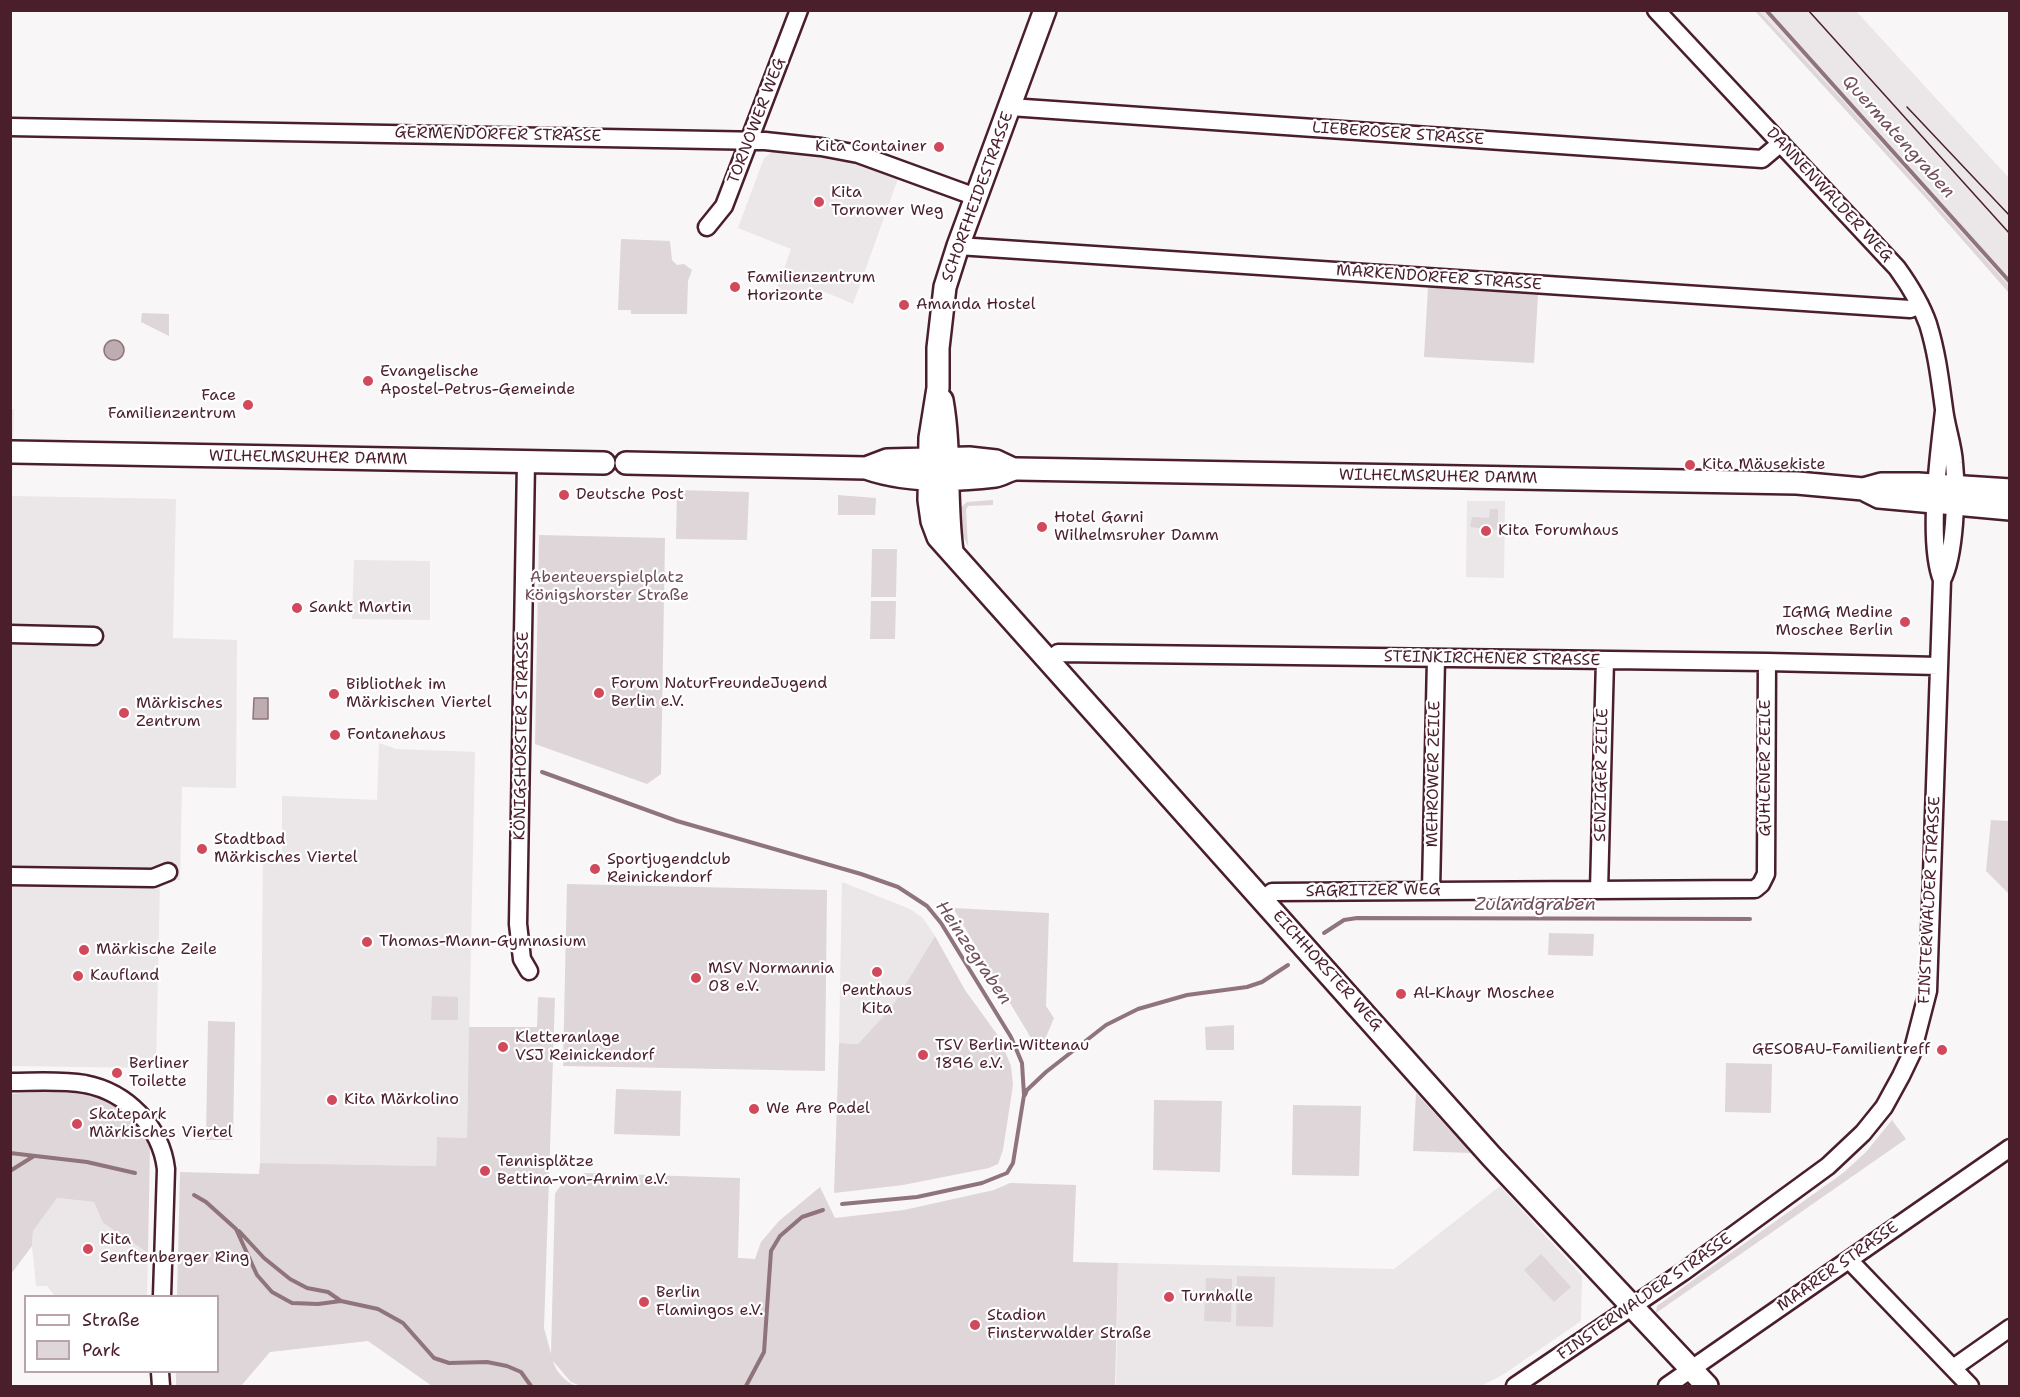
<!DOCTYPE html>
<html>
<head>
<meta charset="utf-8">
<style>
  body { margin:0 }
  #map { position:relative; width:2020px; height:1397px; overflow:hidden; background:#f8f6f7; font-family:"Shantell Sans",sans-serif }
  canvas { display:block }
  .frame { position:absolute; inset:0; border:12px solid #4a1f2b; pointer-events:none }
  .legend { position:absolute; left:24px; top:1295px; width:195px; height:78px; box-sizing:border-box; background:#fff; border:2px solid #b7a5aa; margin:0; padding:8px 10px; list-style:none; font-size:18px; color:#4a1f2b }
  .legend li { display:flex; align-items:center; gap:12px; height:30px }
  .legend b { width:30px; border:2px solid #b7a5aa }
</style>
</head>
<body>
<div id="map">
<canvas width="2020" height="1397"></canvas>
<div class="frame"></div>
<ul class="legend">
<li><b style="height:8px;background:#fff"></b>Straße</li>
<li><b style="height:16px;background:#ded6d9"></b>Park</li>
</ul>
</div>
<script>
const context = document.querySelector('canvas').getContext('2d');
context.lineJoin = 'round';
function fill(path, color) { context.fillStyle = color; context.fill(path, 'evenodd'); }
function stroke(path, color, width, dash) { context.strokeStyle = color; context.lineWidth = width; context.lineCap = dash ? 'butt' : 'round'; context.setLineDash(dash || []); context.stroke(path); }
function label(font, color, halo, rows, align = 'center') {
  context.font = font + ' "Shantell Sans",sans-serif'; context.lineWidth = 4.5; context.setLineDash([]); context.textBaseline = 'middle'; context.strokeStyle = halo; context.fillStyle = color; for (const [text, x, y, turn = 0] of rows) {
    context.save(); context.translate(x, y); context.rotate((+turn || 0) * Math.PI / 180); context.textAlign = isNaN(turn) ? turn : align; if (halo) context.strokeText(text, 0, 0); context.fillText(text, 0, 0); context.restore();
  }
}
fill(new Path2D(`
  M1759,11H1856L2009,178V286L1846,104Z
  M776,149L819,154L861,164L899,176L853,304L825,292L775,294L791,249L738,228L764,158Z
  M11,409H14L12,496L176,499L173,638L237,640L236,788L182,787L180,880H160L156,1068L11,1066Z
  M1467,501H1505L1504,578L1466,577Z
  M354,560L430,561V620L352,619Z
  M379,743L396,749L475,752L467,1138L437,1137L436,1166L260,1163L263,853H282V796L377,800Z
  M842,882L910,909L923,918L935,936L891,1008L858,1044L839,1043Z
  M1500,1186L1582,1276L1581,1321L1504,1374L1481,1386H1116L1118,1263L1394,1269Z
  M57,1198L94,1202L103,1223L148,1253L147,1296H55L47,1286H36L32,1246L33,1231Z`), '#ebe6e8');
fill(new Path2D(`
  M1755,11H1759L1846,104L2009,286V293L1924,196Z
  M621,239L670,241L672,260L677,265L684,264L692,270L688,281L687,314H631V310H618Z
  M1428,287L1538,295L1534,363L1424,357Z
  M142,313L169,314V336L141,322Z
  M677,490L749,492L747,540L676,539Z
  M838,495L876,498L875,515H838Z
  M993,500V505L968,506L966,510L968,546L961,532L958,510L967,502Z
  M1490,509H1498V530L1470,527L1472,517L1489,518Z
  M539,535L665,538L661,774L647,784L535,744Z
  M872,549H897L896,597H871Z
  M871,601H896L895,639H870Z
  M1991,820L2009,821V894L1986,871Z
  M567,884L827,890L825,1071L563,1066Z
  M953,908L1049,913L1046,1006L1054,1018L1043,1044L1034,1043Z
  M1549,933L1594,934L1593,956L1548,955Z
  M935,936L965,990L999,1037L1011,1066L1013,1085L1003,1150L998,1164L989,1168L903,1185L834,1193L839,1043L858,1044L891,1008Z
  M432,996L458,997V1020H431Z
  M538,997L555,998L544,1328L551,1354L555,1194C562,1181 571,1177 585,1173L740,1178L738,1258L755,1259L761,1242L779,1221L820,1187L835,1218L904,1210L994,1190L1010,1183L1076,1185L1073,1262L1118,1263L1115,1386H581L571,1382L553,1361C555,1371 567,1383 576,1386H432L368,1341L270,1352L241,1386H176V1372H218V1296H177L180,1172L259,1174L260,1163L436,1166L437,1137L467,1138L469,1027H537Z
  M208,1021L235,1022L233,1140H206Z
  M1234,1025V1050H1206L1205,1027Z
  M1726,1063L1772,1064L1771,1113L1725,1112Z
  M616,1089L681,1091L680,1136L614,1134Z
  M37,1092C90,1093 124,1091 150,1145L148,1253L103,1223L94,1202L57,1198L33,1231L32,1246L11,1274V1094Z
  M1416,1093L1471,1153L1413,1151Z
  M1154,1100L1222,1101L1220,1172L1153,1170Z
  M1293,1105L1361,1106L1359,1176L1292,1175Z
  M1892,1120L1906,1139L1656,1313L1657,1306L1843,1173L1866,1152Z
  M1541,1254L1571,1287L1554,1302L1524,1270Z
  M1237,1276L1275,1277L1273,1327L1236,1326Z
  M1206,1278L1232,1279L1231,1322L1204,1321Z`), '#ded6d9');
const water = new Path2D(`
  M104 350a10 10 0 1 1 20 0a10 10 0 1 1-20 0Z
  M254,698H268V719H253Z`);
fill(water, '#bdadb0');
stroke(water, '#8f747b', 1.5);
stroke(new Path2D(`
  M1766,10L2010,282
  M542,772L677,821L861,874L898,887L927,906L941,923L1011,1037L1022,1063L1024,1095L1013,1163L1007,1173L982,1183L917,1197L842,1204
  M1324,933L1344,920L1357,918L1750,919
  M1025,1095L1027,1090L1046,1072L1106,1025L1138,1009L1187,995L1247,987L1262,982L1288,965
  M10,1153L87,1162L135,1173
  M10,1171L34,1156
  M194,1195L206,1202L236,1229L257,1275L272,1292L292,1303L318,1304L341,1301L378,1309L403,1323L434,1358L449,1363L487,1362L507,1366L521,1372L531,1386
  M239,1231L264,1258L290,1279L307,1288L328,1292L341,1301
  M746,1386L764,1352L771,1251L780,1236L802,1217L823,1210`), '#8f747b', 4);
const minor = new Path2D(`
  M1656,10L1897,268C1910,286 1921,304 1928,324C1937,353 1940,380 1944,409C1946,427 1953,445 1954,463C1957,492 1955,556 1942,580
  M1010,107L1762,159L1781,143
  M10,127L765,141L821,147L858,154L976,197
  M707,227L724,206L799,10
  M958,246L1910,309L1920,305
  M526,462L518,924L522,959L529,971
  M10,634L94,636
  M1049,661L1058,653L1767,662L1938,666
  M10,876L153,878L168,872
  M1431,890L1436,659
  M1599,890L1605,660
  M1263,900L1272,892L1755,889L1761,884L1766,874L1767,662
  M10,1082C35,1082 61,1080 85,1084C127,1092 161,1127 166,1169L162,1296
  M1849,1260L1970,1386
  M1953,1368L2010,1328
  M160,1372L161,1386
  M1515,1386L1683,1272L1828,1166L1863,1133L1884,1107L1901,1076L1912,1053L1928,991L1942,580C1927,542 1939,454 1944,411
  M1667,1386L2010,1148`);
const major = new Path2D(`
  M1045,10L958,246L945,287L938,348V388L930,438L929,500L932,521L938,537L1491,1156L1707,1386
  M942,400C951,450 945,501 952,551
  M13,452L604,463
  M626,463L866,468C906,482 953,481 995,476C1003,475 1009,469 1017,469L1797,483L1863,489L1881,484H1918L2010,490
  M866,468L887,460L969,458L996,461L1013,469
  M1865,490L1879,497L2010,509`);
stroke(minor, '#4a1f2b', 21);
stroke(major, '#4a1f2b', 26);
stroke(minor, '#fff', 16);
stroke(major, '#fff', 21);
stroke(new Path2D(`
  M1808,10L2010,234
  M1907,107L2010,216`), '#4a1f2b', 1.5);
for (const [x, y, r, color] of [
  [939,147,6,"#d1495b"],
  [819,202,6,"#d1495b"],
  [735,287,6,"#d1495b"],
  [904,305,6,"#d1495b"],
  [368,381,6,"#d1495b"],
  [248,405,6,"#d1495b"],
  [1690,465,6,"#d1495b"],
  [564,495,6,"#d1495b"],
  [1042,527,6,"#d1495b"],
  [1486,531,6,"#d1495b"],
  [297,608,6,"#d1495b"],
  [1905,622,6,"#d1495b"],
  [599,693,6,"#d1495b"],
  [334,694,6,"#d1495b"],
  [124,713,6,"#d1495b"],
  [335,735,6,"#d1495b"],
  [202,849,6,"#d1495b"],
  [595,869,6,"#d1495b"],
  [367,942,6,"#d1495b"],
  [84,950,6,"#d1495b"],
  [877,972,6,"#d1495b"],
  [78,976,6,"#d1495b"],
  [696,978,6,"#d1495b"],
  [1401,994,6,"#d1495b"],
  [503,1047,6,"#d1495b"],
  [1942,1050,6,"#d1495b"],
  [923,1055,6,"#d1495b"],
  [117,1073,6,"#d1495b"],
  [332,1100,6,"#d1495b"],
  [754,1109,6,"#d1495b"],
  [77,1124,6,"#d1495b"],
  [485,1171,6,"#d1495b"],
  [88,1249,6,"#d1495b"],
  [1169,1297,6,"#d1495b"],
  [644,1302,6,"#d1495b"],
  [975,1325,6,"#d1495b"]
]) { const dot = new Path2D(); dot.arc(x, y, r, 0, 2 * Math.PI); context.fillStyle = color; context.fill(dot); stroke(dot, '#fff', 2); }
label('16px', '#4a1f2b', '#fff', [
  ["TORNOWER WEG",757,121,-69],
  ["LIEBEROSER STRASSE",1398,134,4],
  ["GERMENDORFER STRASSE",498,135,1],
  ["DANNENWALDER WEG",1829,195,47],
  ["SCHORFHEIDESTRASSE",978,197,-70],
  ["MARKENDORFER STRASSE",1439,278,4],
  ["WILHELMSRUHER DAMM",308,458,1],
  ["WILHELMSRUHER DAMM",1438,477,1],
  ["STEINKIRCHENER STRASSE",1492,659,1],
  ["KÖNIGSHORSTER STRASSE",522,736,-89],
  ["GUHLENER ZEILE",1766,768,-90],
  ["MEHROWER ZEILE",1434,774,-89],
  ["SENZIGER ZEILE",1602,775,-89],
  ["SAGRITZER WEG",1373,891,-1],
  ["FINSTERWALDER STRASSE",1930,900,-87],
  ["EICHHORSTER WEG",1327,971,48],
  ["MAARER STRASSE",1838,1267,-35],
  ["FINSTERWALDER STRASSE",1645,1297,-35]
]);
label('16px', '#4a1f2b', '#fff', [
  ["Kita Container",927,147,"right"],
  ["Kita",831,193],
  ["Tornower Weg",831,211],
  ["Familienzentrum",747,278],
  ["Horizonte",747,296],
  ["Amanda Hostel",916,305],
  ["Evangelische",380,372],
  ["Apostel-Petrus-Gemeinde",380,390],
  ["Face",236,396,"right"],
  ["Familienzentrum",236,414,"right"],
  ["Kita Mäusekiste",1702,465],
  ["Deutsche Post",576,495],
  ["Hotel Garni",1054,518],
  ["Wilhelmsruher Damm",1054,536],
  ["Kita Forumhaus",1498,531],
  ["Sankt Martin",309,608],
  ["IGMG Medine",1893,613,"right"],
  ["Moschee Berlin",1893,631,"right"],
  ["Forum NaturFreundeJugend",611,684],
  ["Berlin e.V.",611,702],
  ["Bibliothek im",346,685],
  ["Märkischen Viertel",346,703],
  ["Märkisches",136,704],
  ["Zentrum",136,722],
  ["Fontanehaus",347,735],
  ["Stadtbad",214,840],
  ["Märkisches Viertel",214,858],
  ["Sportjugendclub",607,860],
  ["Reinickendorf",607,878],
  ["Thomas-Mann-Gymnasium",379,942],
  ["Märkische Zeile",96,950],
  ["MSV Normannia",708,969],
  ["08 e.V.",708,987],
  ["Kaufland",90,976],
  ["Penthaus",877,991,"center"],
  ["Kita",877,1009,"center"],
  ["Al-Khayr Moschee",1413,994],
  ["Kletteranlage",515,1038],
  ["VSJ Reinickendorf",515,1056],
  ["TSV Berlin-Wittenau",935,1046],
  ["1896 e.V.",935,1064],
  ["GESOBAU-Familientreff",1930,1050,"right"],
  ["Berliner",129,1064],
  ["Toilette",129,1082],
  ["Kita Märkolino",344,1100],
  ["We Are Padel",766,1109],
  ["Skatepark",89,1115],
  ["Märkisches Viertel",89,1133],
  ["Tennisplätze",497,1162],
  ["Bettina-von-Arnim e.V.",497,1180],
  ["Kita",100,1240],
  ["Senftenberger Ring",100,1258],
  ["Berlin",656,1293],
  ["Flamingos e.V.",656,1311],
  ["Turnhalle",1181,1297],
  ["Stadion",987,1316],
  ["Finsterwalder Straße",987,1334]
], 'left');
label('16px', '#6f4d56', '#fff', [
  ["Abenteuerspielplatz",607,578],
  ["Königshorster Straße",607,596]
]);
label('italic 18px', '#72515a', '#fff', [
  ["Quermatengraben",1898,137,48],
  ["Zulandgraben",1535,905],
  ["Heinzegraben",973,953,56]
]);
</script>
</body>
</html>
